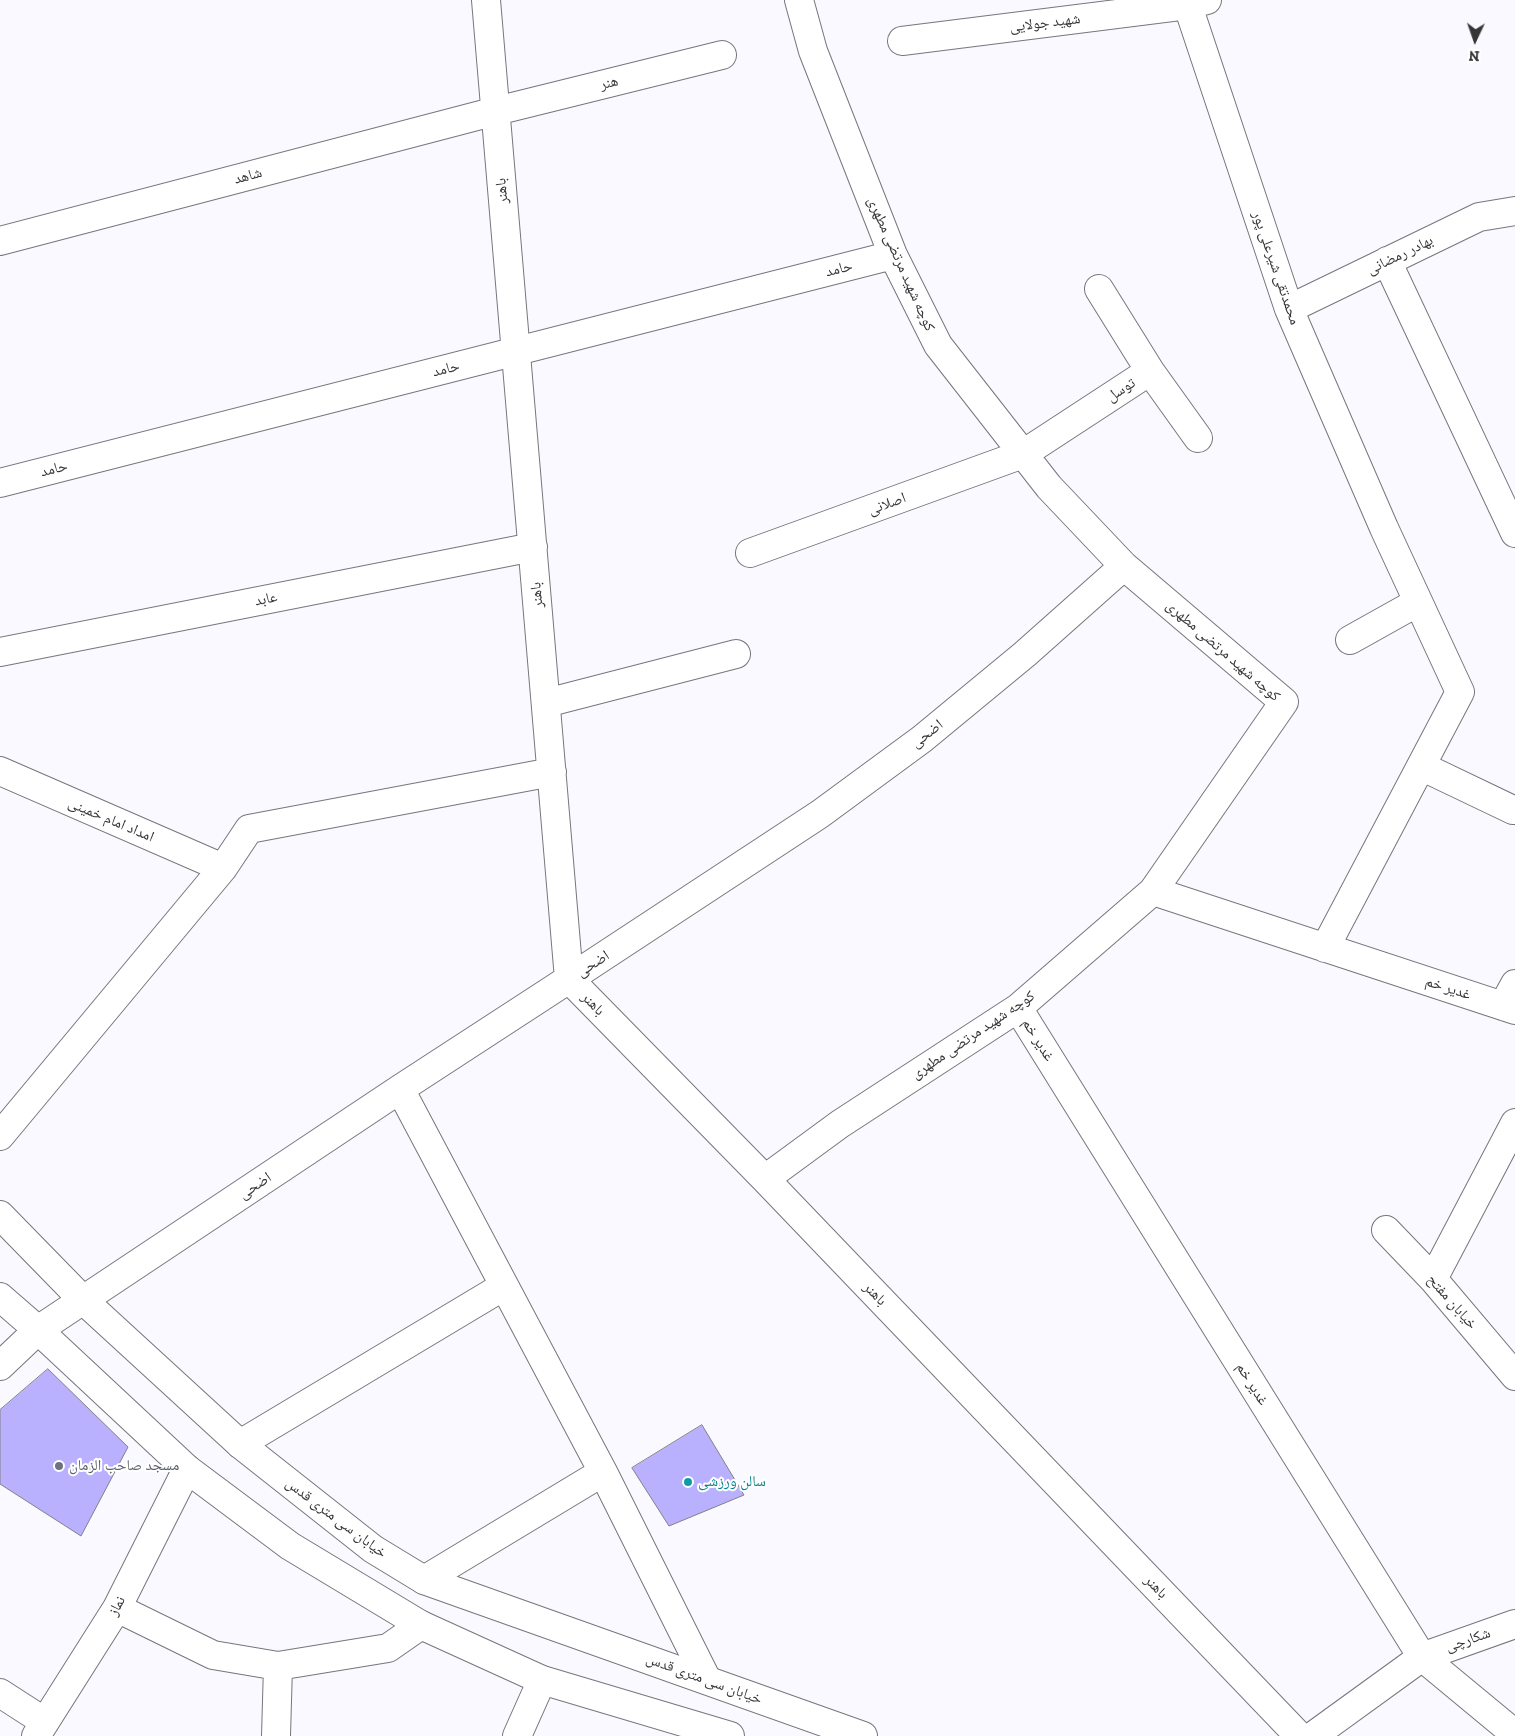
<!DOCTYPE html>
<html>
<head>
<meta charset="utf-8">
<style>
  body { margin:0 }
  #map { position:relative; width:1515px; height:1736px; overflow:hidden; background:#faf9ff; font-family:"Zilla Slab",serif }
  canvas { display:block }
  .north { position:absolute; left:1450px; top:15px; width:50px; height:50px; -webkit-text-stroke:4px #fff; paint-order:stroke; rotate:183deg; font-size:14px; font-weight:700; line-height:20px; text-align:center; color:#353537 }
  .north::after { content:''; display:block; margin:auto; width:18px; height:22px; background:#353537; clip-path:polygon(50% 0,100% 100%,50% 72%,0 100%) }
</style>
</head>
<body>
<div id="map">
<canvas width="1515" height="1736"></canvas>
<div class="north">N</div>
</div>
<script>
const context = document.querySelector('canvas').getContext('2d');
context.lineJoin = 'round';
function fill(path, color) { context.fillStyle = color; context.fill(path, 'evenodd'); }
function stroke(path, color, width, dash) { context.strokeStyle = color; context.lineWidth = width; context.lineCap = dash ? 'butt' : 'round'; context.setLineDash(dash || []); context.stroke(path); }
function label(font, color, halo, rows, align = 'center') {
  context.font = font + ' "Zilla Slab","Noto Naskh Arabic",serif'; context.lineWidth = 4; context.setLineDash([]); context.textBaseline = 'middle'; context.strokeStyle = halo; context.fillStyle = color; for (const [text, x, y, turn = 0] of rows) {
    context.save(); context.translate(x, y); context.rotate((+turn || 0) * Math.PI / 180); context.textAlign = isNaN(turn) ? turn : align; if (halo) context.strokeText(text, 0, 0); context.fillText(text, 0, 0); context.restore();
  }
}
const building = new Path2D(`
  M48,1369L128,1447L81,1536L0,1484V1410Z
  M702,1425L744,1495L669,1526L632,1468Z`);
fill(building, '#b9b0fe');
stroke(building, '#818187', 1);
const minor = new Path2D(`
  M486,0L569,979L765,1179L1299,1736
  M1186,0L1289,309L1384,528L1460,692L1325,948
  M902,41L1188,5L1207,0
  M0,241L496,111L722,55
  M1387,261L1515,533
  M1099,289L1150,371
  M1289,309L1479,217L1515,211
  M0,483L893,255
  M750,553L1023,454L1150,371L1198,438
  M1350,640L1418,602
  M0,652L533,547
  M546,703L736,654
  M1421,766L1513,810
  M0,771L223,868
  M1153,891L1515,1010
  M1503,1006L1515,984
  M1018,1008L1422,1657L1515,1734
  M400,1089L603,1472L707,1680
  M0,1136L223,868L249,829L552,772
  M765,1179L840,1124L1018,1008L1153,891L1284,702L1124,566L1049,487L938,345L893,255L813,51L799,0
  M1386,1230L1433,1279L1515,1376
  M1433,1279L1515,1123
  M0,1366L38,1330L400,1089L569,979L820,814L922,739L1025,654L1124,566
  M240,1444L504,1286
  M424,1580L603,1472
  M117,1608L213,1655L278,1666
  M0,1693L45,1722
  M36,1736L117,1608L187,1469
  M276,1736L278,1666L388,1648L421,1625
  M517,1736L542,1680
  M1313,1736L1422,1657L1515,1624`);
const secondary = new Path2D(`
  M0,1215L83,1300L240,1444L373,1549L424,1580L863,1736
  M0,1297L38,1330L187,1469L290,1546L421,1625L542,1680L730,1736`);
stroke(minor, '#76767c', 30);
stroke(secondary, '#76767c', 30);
stroke(minor, '#fff', 28);
stroke(secondary, '#fff', 28);
for (const [x, y, r, color] of [
  [59,1466,5,"#6b7280"],
  [688,1482,5,"#0f9aa8"]
]) { const dot = new Path2D(); dot.arc(x, y, r, 0, 2 * Math.PI); context.fillStyle = color; context.fill(dot); stroke(dot, '#fff', 2); }
label('15px', '#353537', '#fff', [
  ["شهید جولایی",1045,23,-7],
  ["هنر",609,83,-14],
  ["شاهد",248,176,-15],
  ["باهنر",502,191,-95],
  ["بهادر رمضانی",1400,255,-26],
  ["کوچه شهید مرتضی مطهری",901,264,66],
  ["محمدتقی شیرعلی پور",1276,268,71],
  ["حامد",839,269,-14],
  ["حامد",446,369,-14],
  ["توسل",1121,390,-33],
  ["حامد",54,469,-14],
  ["اصلانی",887,504,-20],
  ["باهنر",537,595,-95],
  ["عابد",266,599,-11],
  ["کوچه شهید مرتضی مطهری",1223,651,41],
  ["اضحی",927,734,-38],
  ["امداد امام خمینی",111,820,23],
  ["اضحی",593,964,-33],
  ["غدیر خم",1448,988,18],
  ["باهنر",593,1004,46],
  ["کوچه شهید مرتضی مطهری",973,1035,-34],
  ["غدیر خم",1038,1040,58],
  ["اضحی",255,1186,-34],
  ["باهنر",875,1294,46],
  ["خیابان مفتح",1452,1302,49],
  ["غدیر خم",1252,1384,58],
  ["خیابان سی متری قدس",336,1518,37],
  ["باهنر",1156,1587,46],
  ["نماز",117,1606,-61],
  ["شکارچی",1468,1640,-19],
  ["خیابان سی متری قدس",704,1679,20]
]);
label('15px', '#5b616d', '#fff', [
  ["مسجد صاحب الزمان",69,1466]
], 'left');
label('15px', '#0d838f', '#fff', [
  ["سالن ورزشی",698,1482]
], 'left');
</script>
</body>
</html>
